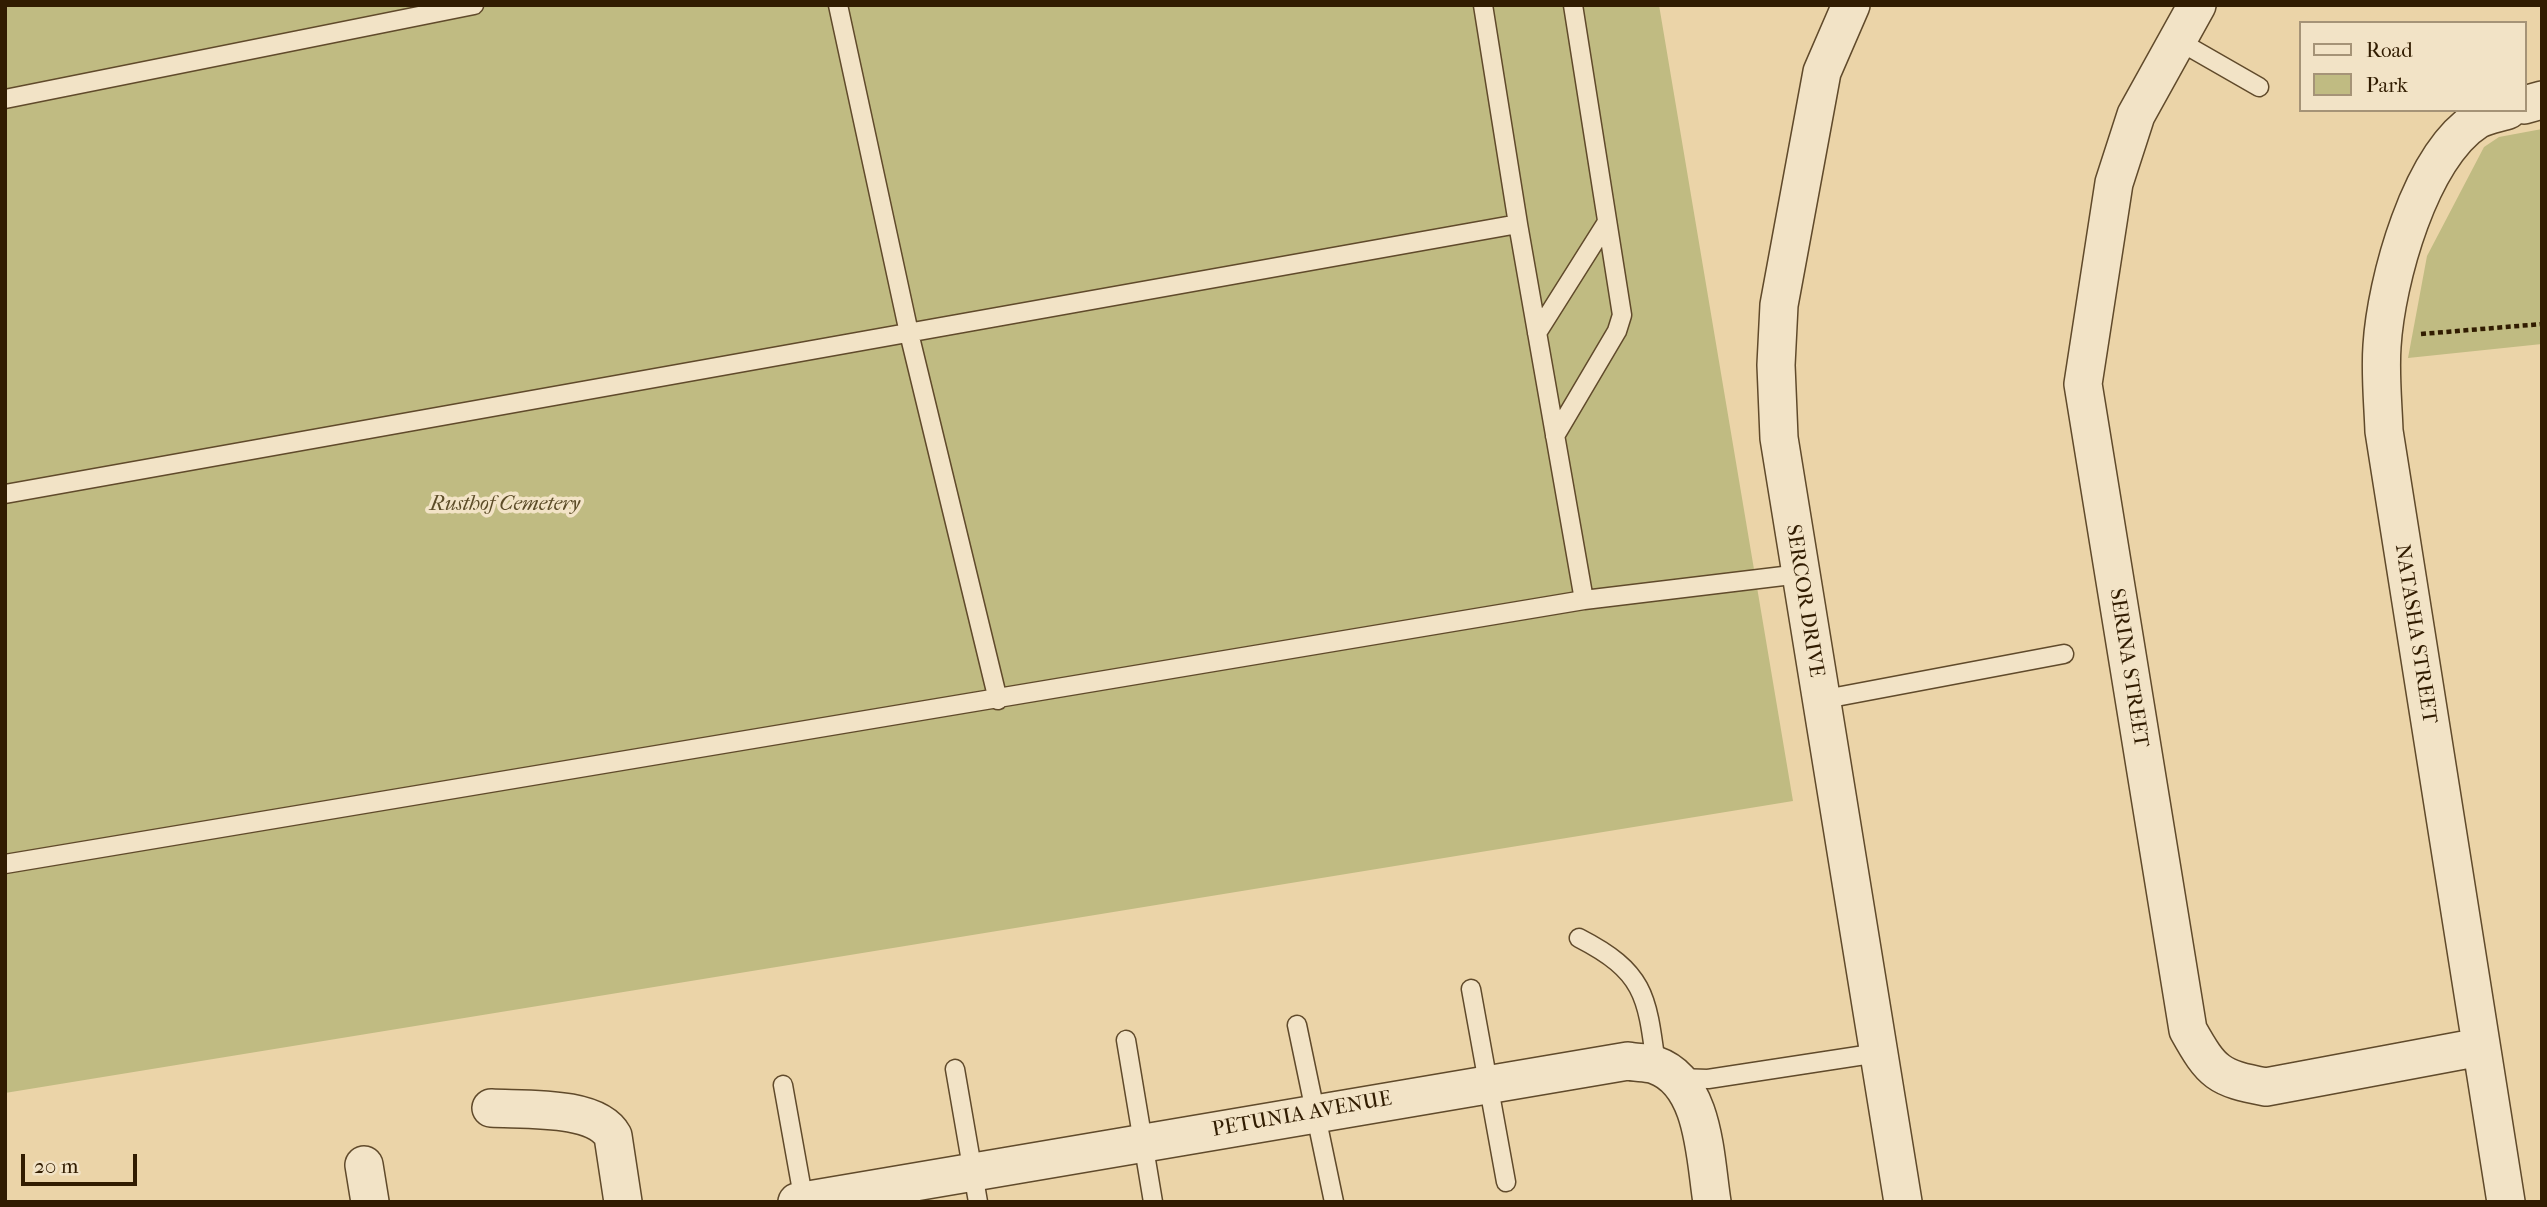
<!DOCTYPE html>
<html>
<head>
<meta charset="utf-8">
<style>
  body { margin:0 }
  #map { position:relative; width:2547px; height:1207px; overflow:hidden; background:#ebd4a8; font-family:"IM FELL French Canon",serif }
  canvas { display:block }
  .frame { position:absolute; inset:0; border:7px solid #311c01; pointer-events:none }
  .legend { position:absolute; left:2299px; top:21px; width:228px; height:91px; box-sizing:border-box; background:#f2e3c6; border:2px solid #a59377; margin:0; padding:9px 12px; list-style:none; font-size:21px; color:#311c01 }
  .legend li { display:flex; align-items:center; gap:14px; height:35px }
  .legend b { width:35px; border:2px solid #a59377 }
  .scale { position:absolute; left:21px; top:1154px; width:116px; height:32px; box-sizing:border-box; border:4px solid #311c01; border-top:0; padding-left:9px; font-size:21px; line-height:24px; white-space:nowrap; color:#311c01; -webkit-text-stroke:5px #f2e3c6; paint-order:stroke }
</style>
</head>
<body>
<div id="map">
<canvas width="2547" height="1207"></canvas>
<div class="frame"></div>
<ul class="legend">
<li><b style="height:9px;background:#f2e3c6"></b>Road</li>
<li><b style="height:19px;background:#c0bb82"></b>Park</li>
</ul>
<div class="scale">20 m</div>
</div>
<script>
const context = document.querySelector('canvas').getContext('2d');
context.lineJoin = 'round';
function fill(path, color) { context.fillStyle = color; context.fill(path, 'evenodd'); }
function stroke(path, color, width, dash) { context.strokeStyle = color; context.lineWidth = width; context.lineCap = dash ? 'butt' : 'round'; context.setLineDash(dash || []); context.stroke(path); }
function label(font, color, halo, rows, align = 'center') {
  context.font = font + ' "IM FELL French Canon",serif'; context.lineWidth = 7; context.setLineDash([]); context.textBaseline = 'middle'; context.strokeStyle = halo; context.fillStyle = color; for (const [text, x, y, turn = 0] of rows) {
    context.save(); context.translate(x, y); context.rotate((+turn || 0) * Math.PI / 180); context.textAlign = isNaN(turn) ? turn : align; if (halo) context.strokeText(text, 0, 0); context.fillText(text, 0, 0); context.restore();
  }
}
fill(new Path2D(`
  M5,5H1659L1793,801L5,1093Z
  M2542,129V344L2408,358L2427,256L2484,147L2499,137Z`), '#c0bb82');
const service = new Path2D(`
  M838,5L909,333L998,700
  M1483,5L1518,224
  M2177,40L2259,87
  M5,99L474,5
  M1537,333L1607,222
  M1555,436L1617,331L1622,315L1573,5
  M5,494L1518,224L1584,600L1800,574
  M1820,700L2064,654
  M5,864L1584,600
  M1579,938C1645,972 1647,996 1656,1065
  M1471,989L1506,1182
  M1297,1025L1334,1202
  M1126,1040L1153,1202
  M955,1069L978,1202
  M1677,1078L1708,1079L1878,1053
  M783,1085L804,1202`);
const minor = new Path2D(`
  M1851,5L1822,72L1779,305L1776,365L1779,438L1903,1202
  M2197,5L2136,115L2114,183L2083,384L2188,1030C2212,1073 2218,1078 2266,1087L2480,1047
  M2524,105L2542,100
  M491,1108C524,1110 596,1105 613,1136L623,1202
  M364,1165L370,1202
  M797,1202L1628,1061C1636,1063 1647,1062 1655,1065C1705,1082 1705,1159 1712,1202
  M2506,1202L2384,431C2383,403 2380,374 2382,346C2386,281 2420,156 2477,120C2486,115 2499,113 2508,110`);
stroke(service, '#604a2b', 21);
stroke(minor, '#604a2b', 40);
stroke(new Path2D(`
  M2421,334L2542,324`), '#311c01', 4.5, [5, 3.5]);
stroke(service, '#f2e3c6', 18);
stroke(minor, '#f2e3c6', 37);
label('italic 21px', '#5c4c28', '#f2e3c6', [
  ["Rusthof Cemetery",505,505]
]);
label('21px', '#311c01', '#f2e3c6', [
  ["SERCOR DRIVE",1804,601,81],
  ["NATASHA STREET",2415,634,81],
  ["SERINA STREET",2128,668,81],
  ["PETUNIA AVENUE",1302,1115,-10]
]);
</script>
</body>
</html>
